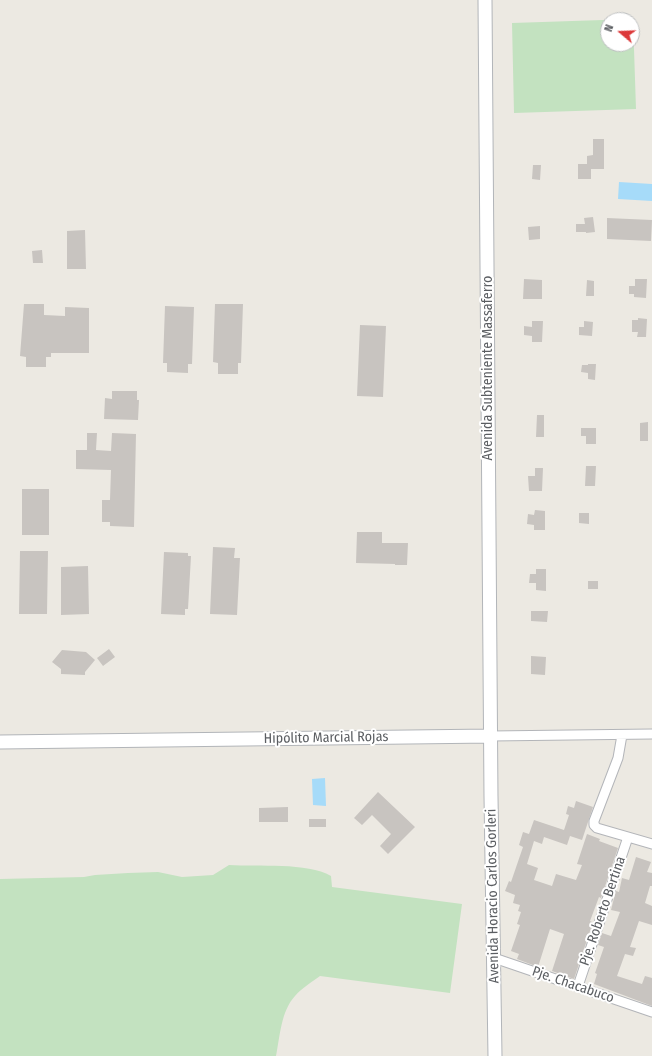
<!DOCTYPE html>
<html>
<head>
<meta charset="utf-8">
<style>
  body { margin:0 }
  #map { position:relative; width:652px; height:1056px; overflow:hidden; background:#ece9e2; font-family:"Fira Sans Condensed",sans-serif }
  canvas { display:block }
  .north { position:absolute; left:600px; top:12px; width:40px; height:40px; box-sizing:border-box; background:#fff; border:1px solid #bdbfc0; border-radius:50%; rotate:289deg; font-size:11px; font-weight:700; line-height:16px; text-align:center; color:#5b5e62 }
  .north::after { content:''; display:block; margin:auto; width:14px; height:18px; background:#dc3839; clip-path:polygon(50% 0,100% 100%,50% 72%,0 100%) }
</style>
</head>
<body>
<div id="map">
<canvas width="652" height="1056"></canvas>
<div class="north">N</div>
</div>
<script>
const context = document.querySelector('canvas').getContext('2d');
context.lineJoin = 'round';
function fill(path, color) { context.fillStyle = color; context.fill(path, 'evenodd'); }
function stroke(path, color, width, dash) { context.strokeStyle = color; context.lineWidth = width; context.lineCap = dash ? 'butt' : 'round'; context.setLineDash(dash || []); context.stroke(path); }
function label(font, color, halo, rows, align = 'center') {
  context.font = font + ' "Fira Sans Condensed",sans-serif'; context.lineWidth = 4; context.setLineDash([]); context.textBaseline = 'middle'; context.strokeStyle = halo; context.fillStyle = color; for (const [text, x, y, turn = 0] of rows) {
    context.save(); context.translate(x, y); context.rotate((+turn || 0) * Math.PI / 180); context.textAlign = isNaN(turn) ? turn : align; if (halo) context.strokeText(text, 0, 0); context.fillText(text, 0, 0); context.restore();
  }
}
fill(new Path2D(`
  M633,19L636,109L514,113L512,23ZM608,20H632V44H608Z
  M229,865C258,867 307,862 331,876L332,887L462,904L450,993L320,976C312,982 302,988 295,996C281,1011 280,1036 276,1056H0V879L84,877L95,875L128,873L158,872L182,877L213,875Z`), '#c3e2c0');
fill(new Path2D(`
  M619,182L652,184V201L618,199Z
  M325,778L326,806L313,805L312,779Z`), '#a6dbf9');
fill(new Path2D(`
  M593,139H604V169H591V179H578V164H587V156L593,155Z
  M533,165H541L540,180L532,179Z
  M593,217L595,232L586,233V232H576V224H585L584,218Z
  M607,218L652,220L651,241L607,239Z
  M540,226V239L529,240L528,227Z
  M85,230L86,269H67V231Z
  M42,250L43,263H33L32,251Z
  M524,279L542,280V299H523Z
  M635,279H647L646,298L634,297V294H629V286H635Z
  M587,280L594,281V296H586Z
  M24,304H44V315L65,316V307L89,308V353H51V357H46V367H26V357L20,356Z
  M215,304H243L241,363H238V374H218V363L213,362Z
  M165,306L194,307L192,364H188V373L167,372V363H163Z
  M638,318L647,319L646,337H637L638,332H632V320H638Z
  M532,321H543L542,342H532V336L524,335V326L532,327Z
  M584,321L593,322L592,336L579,335V327H584Z
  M360,325L386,326L383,397L357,396Z
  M588,364H596L595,380L588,379V373L581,372L582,365H588Z
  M112,391H137V400H139L138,420L104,419L105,398L112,399Z
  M537,415H544V437H536Z
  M648,422V441H640V423Z
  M581,428H596V444H586V436H581Z
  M87,433H97L96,450L111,451L112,433L136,434L134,527L110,526V522H102V500H110L111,470L76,469V450H87Z
  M586,466H596L595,486H585Z
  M535,468H543L542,491H529L528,476H535Z
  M22,489H49V535H22Z
  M535,510L545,511V530H534V525L527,524L528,514L534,515Z
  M579,513H589V524L579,523Z
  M357,532H382V543H408L407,565H395V564L356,563Z
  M213,547L235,548L234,558H240L237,615L210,614Z
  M20,551H48L47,614H19Z
  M164,552L188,553V556H191L188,609H185V615L161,614Z
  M88,566L89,614L61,615V567Z
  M536,569H546V591L536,590V583H529L530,574H536Z
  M588,581H598V589H588Z
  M531,611H548L547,622L531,621Z
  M109,649L115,657L103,666L97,658Z
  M62,650L86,652L95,660L85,672V675L61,674V669L52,662Z
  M531,656L546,657L545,675L531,674Z
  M378,792L415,827L388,854L380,846L391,834L372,815L362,825L354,818Z
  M576,801L593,807L582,840L570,836L567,845L544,837L542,844L534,841L527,864L538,868L534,880L552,886L556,874L576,880L582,865L577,864L587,834L600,839L599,841L618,848L601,898L599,897L590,921L592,922L591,928L574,979L552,971L564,934L550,929L538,967L517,959L519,954L511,951L520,925L517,924L521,912L518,911L520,905L513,903L515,895L505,891L509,881L511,882L523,847L519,845L523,832L529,834L534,820L564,830L569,815L566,814L568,806L574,808Z
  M288,807V822H259V808Z
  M309,819H326V827H309Z
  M636,857L651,862L647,872L652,873V886H650L645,903L652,906V925L639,921L630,947L636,948L633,956L625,954L617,976L642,984L645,976L652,978V1006L594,984L597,974L595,973L604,947L598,945L602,933L611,936L620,912L611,910L613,902L616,891L619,892L622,878L629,880Z`), '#c8c4c0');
const street = new Path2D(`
  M622,735L618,758L594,821V825L597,828L652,844
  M491,736L652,734
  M494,958L652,1012
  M578,986L628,837`);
const secondary = new Path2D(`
  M485,0L491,796L495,1056
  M0,742L491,736`);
stroke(street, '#b3b5b9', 11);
stroke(secondary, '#b2b5b9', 15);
stroke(street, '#fff', 9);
stroke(secondary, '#fff', 13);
label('14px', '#5b5e62', '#fff', [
  ["Avenida Subteniente Massaferro",488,368,-90],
  ["Hipólito Marcial Rojas",326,738,-1],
  ["Avenida Horacio Carlos Gorleri",493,896,-91],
  ["Pje. Roberto Bertina",603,911,-71],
  ["Pje. Chacabuco",573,985,19]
]);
</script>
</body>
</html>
